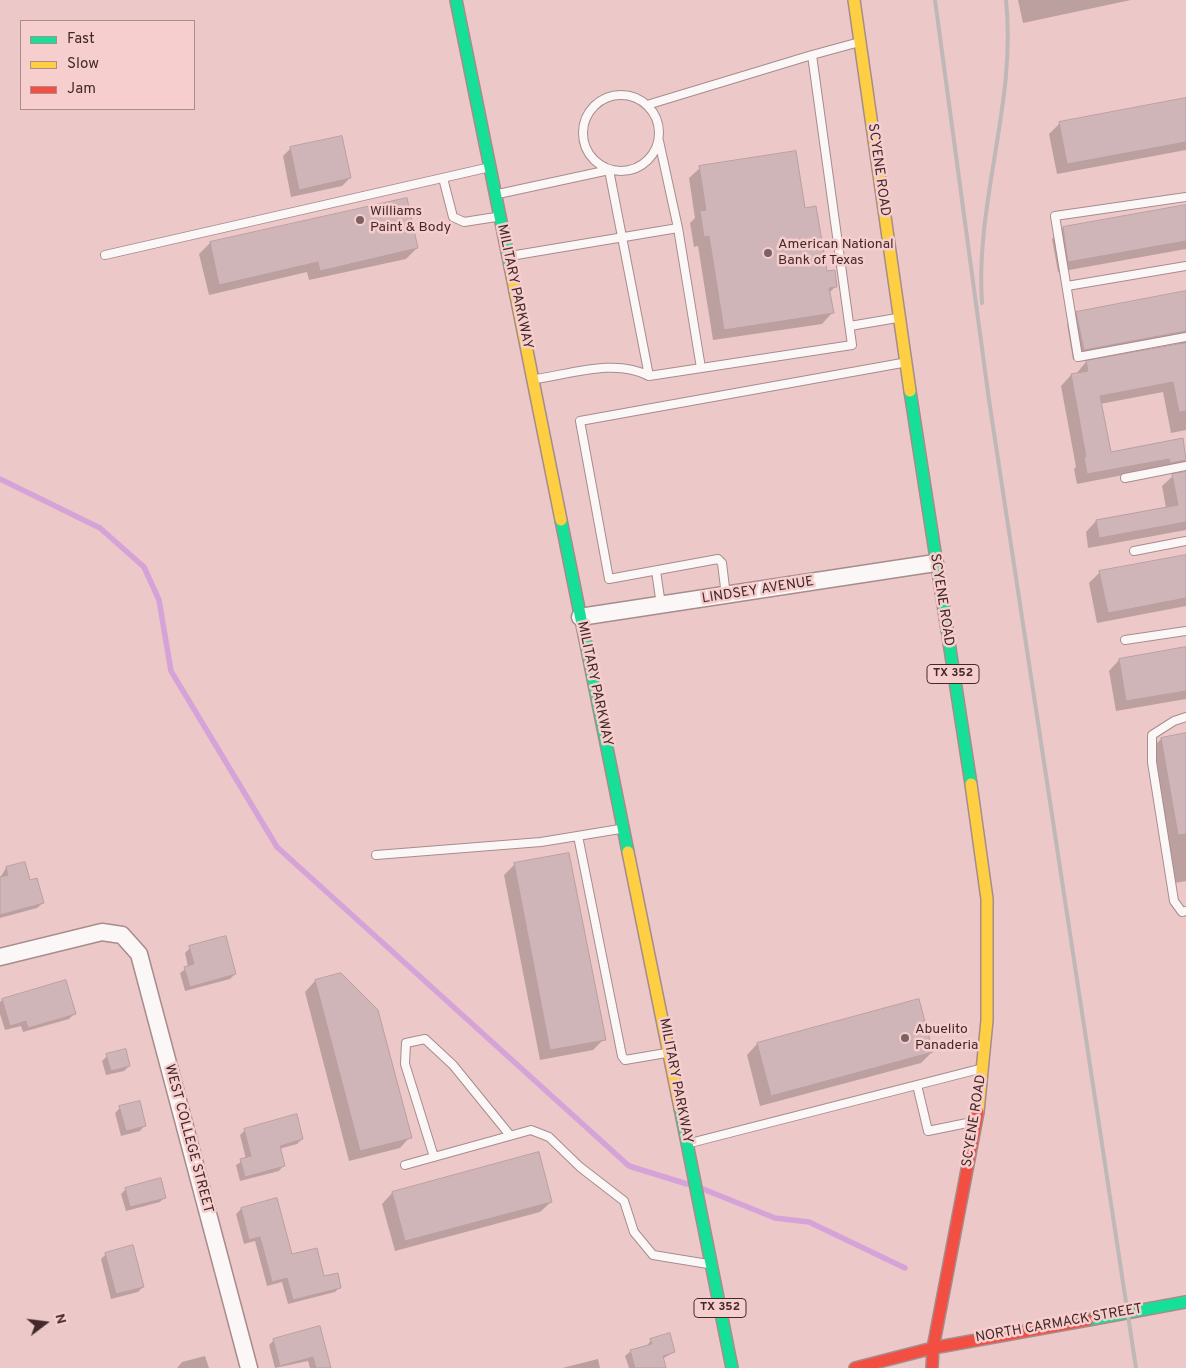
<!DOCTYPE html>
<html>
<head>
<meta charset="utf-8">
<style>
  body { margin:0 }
  #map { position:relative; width:1186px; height:1368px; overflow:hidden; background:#ecc8c9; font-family:Overpass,sans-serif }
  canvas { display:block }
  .legend { position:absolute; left:20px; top:20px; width:175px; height:90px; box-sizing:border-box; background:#f7cece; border:1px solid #af8c8c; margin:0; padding:6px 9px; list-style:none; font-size:15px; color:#432929 }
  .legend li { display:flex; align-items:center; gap:10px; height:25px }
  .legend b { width:25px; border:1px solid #af8c8c }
  .north { position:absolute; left:20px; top:1298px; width:50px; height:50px; -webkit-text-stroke:4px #f7cece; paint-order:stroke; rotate:75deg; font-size:14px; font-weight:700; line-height:20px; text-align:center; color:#432929 }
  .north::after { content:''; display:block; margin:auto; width:18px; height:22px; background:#432929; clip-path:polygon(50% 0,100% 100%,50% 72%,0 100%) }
</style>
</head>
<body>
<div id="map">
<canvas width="1186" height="1368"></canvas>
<ul class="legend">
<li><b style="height:6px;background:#16e098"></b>Fast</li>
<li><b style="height:6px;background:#ffcf43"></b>Slow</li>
<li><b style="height:6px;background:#f24e42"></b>Jam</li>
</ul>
<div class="north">N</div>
</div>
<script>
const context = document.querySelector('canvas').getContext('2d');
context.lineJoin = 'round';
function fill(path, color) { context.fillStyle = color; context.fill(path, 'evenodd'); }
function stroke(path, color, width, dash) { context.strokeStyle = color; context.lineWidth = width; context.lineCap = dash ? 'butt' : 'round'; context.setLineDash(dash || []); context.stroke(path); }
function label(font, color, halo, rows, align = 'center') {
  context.font = font + ' Overpass,sans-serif'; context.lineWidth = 5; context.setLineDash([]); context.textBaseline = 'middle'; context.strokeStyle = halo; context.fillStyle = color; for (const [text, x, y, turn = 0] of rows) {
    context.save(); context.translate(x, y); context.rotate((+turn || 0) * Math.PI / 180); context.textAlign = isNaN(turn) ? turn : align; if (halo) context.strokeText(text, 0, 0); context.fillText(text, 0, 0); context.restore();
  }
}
fill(new Path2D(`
  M1018,0H1131L1023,23Z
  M1186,99V150L1057,174L1049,134L1060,123Z
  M291,148L350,178L342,186L291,197L283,156Z
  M700,168L804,209L826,272L836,286L829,293L832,313L822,324L713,340L698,246L694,247L690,223L695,218L689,178Z
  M406,199L417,248L406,259L309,280L307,272L209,295L199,254L210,243Z
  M1186,207V249L1058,272L1052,239L1063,228Z
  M1186,293V430L1171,433L1163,392L1100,404L1110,453L1182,440L1186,460L1176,471L1159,468L1077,484L1074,469L1076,467L1061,386L1071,375L1076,374L1086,362L1179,345L1174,341L1073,360L1067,324L1077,314Z
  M1186,473V530L1088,548L1086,532L1096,521L1166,508L1162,486L1173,476Z
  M1186,556V606L1097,623L1089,583L1100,572Z
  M1186,648V699L1116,711L1109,671L1119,660Z
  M1186,735V881L1175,883L1151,749L1161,739Z
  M514,865L604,1039L593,1050L540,1060L504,875Z
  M6,868L29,882L43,903L37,908L0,918V878Z
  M190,948L235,974L230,979L185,991L180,973L188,967L185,953Z
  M315,981L410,1137L400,1148L349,1161L305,992Z
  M2,1000L74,1014L69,1019L23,1032L21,1026L5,1030L0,1014V1002Z
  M757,1044L932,1052L921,1063L760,1106L747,1055Z
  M107,1056L129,1066L124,1071L106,1075L102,1061Z
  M120,1108L145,1125L140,1131L121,1136L115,1113Z
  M245,1130L302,1139L297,1144L279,1149L284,1165L279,1171L240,1181L236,1165L246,1159L240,1135Z
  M126,1189L165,1197L160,1202L126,1211L121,1194Z
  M392,1193L551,1202L540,1212L395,1251L382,1204Z
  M241,1209L291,1256L340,1287L335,1292L288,1304L282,1282L267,1286L255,1241L244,1244L236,1214Z
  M106,1254L143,1287L138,1292L111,1299L101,1259Z
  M319,1328L330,1368H310L308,1361L275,1368L269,1345L274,1340Z
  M651,1340L674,1352L662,1359L665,1368H629L625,1356L631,1351L646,1347Z
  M205,1356L209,1368H177L182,1362Z
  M598,1359L600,1368H561H562Z`), '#0003');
stroke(new Path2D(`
  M0,479L100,528L144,567L159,600L171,671L277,847L629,1166L687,1184
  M703,1189L775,1218L809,1222L905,1268`), '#d6a3d8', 5.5);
const building = new Path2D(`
  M1186,98V142L1067,164L1059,122Z
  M342,136L351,178L299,190L290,147Z
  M796,151L805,208L816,206L827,271L835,270L837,287L829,288L834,313L724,330L709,236L704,237L700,211L706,210L699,166Z
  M407,198L418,248L320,271L318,262L219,285L210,242Z
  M1186,205V241L1068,262L1063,227Z
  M1186,291V331L1084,350L1076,312Z
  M1186,343V411L1179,412L1173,382L1100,396L1111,452L1183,438L1186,460L1170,463L1169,459L1087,474L1084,457H1086L1071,374L1088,371L1086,361Z
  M1186,472V522L1099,538L1096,520L1178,505L1172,474Z
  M1186,555V598L1108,613L1099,571Z
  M1186,647V691L1126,701L1119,659Z
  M1186,733V834L1178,835L1161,738Z
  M569,853L606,1040L550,1050L514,863Z
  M25,862L30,880L37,878L44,903L0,915V877L8,875L6,867Z
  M226,936L236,974L190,987L184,967L194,964L189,946Z
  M341,973L378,1010L412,1138L360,1151L315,980Z
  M66,980L76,1014L28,1028L26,1021L10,1026L2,999Z
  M919,999L933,1052L771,1096L757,1043Z
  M126,1049L130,1066L111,1071L106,1054Z
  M140,1101L146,1126L126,1131L119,1106Z
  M297,1114L303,1139L280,1146L285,1166L245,1177L240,1159L251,1156L244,1129Z
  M539,1152L552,1202L405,1241L392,1192Z
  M161,1178L166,1198L130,1207L125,1188Z
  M277,1198L292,1254L317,1248L324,1276L338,1273L341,1288L293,1300L287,1278L272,1282L260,1237L249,1240L241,1208Z
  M133,1245L144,1287L116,1294L105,1253Z
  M320,1326L331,1368H316L313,1357L280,1366L273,1339Z
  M670,1333L675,1352L663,1356L666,1368H635L630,1350L652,1344L650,1339Z`);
fill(building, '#d0b5b8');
stroke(building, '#b99ea2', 1);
const lane = new Path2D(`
  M812,55L856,43
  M583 133a38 38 0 1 1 76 0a38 38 0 1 1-76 0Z
  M659,141L678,228
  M443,178L453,217L464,222L496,217
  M498,194L609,170L649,376L852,345L812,55L647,105
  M1186,197L1055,216L1078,357L1186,337
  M105,255L486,168
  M510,256L678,228L701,368
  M1067,286L1186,266
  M850,326L897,318
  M536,379C571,374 616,358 649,376
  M1125,478L1186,466
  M1134,551L1186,541
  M656,571L661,605
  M726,596L722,563L718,559L609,579L580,421L902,363
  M1125,640L1186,631
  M1186,717L1174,721L1152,735V762L1174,901L1182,912L1186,911
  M578,836L622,1056L625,1060L666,1053
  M376,855L541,842L620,829
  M917,1085L928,1131L972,1122
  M690,1143L979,1069
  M434,1157L405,1064L406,1043L425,1039L453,1065L509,1134
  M405,1165L531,1130L549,1137L580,1167L624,1201L634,1232L653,1255L708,1264`);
const street = new Path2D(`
  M580,617L935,563
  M0,957L102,932L122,935L139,954L249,1368`);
const fast = new Path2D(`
  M456,0L510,266
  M910,391L971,784
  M561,520L628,852
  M680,1108L732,1368
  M1088,1320L1186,1302`);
const slow = new Path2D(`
  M854,0L910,391
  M510,266L561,520
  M971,784L987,899V1020L978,1112
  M628,852L680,1108`);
const jam = new Path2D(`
  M855,1368L933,1348L1088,1320
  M932,1368L933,1348L978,1112`);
stroke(lane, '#a78c8c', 10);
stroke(street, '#a78c8c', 19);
stroke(fast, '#a78c8c', 14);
stroke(slow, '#a78c8c', 14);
stroke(jam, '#a78c8c', 14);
stroke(lane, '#fcf7f7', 8);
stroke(street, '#fcf7f7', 16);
stroke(fast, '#16e098', 11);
stroke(slow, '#ffcf43', 11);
stroke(jam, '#f24e42', 11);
stroke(new Path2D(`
  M935,0L989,400L1136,1368
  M982,303C975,201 1017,102 1006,0`), '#c0b7b7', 4);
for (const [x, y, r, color] of [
  [360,220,5,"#7e6161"],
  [768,253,5,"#7e6161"],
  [905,1038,5,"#7e6161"]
]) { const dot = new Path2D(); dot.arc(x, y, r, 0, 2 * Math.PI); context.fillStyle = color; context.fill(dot); stroke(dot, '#f7cece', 2); }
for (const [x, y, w] of [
  [953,674,52],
  [720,1308,52]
]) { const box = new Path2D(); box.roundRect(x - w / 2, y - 9.5, w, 19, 4); context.fillStyle = '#f7cece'; context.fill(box); stroke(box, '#432929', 1); }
label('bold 12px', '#432929', null, [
  ["TX 352",953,674],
  ["TX 352",720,1308]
]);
label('14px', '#432929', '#f7cece', [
  ["SCYENE ROAD",878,170,82],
  ["MILITARY PARKWAY",514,287,78],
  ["LINDSEY AVENUE",758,591,-9],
  ["SCYENE ROAD",941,600,81],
  ["MILITARY PARKWAY",594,684,78],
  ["MILITARY PARKWAY",675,1081,79],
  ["SCYENE ROAD",975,1121,-81],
  ["WEST COLLEGE STREET",188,1139,75],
  ["NORTH CARMACK STREET",1059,1324,-10]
]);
label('14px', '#432929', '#f7cece', [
  ["Williams",370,212],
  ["Paint & Body",370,228],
  ["American National",778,245],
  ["Bank of Texas",778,261],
  ["Abuelito",915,1030],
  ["Panaderia",915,1046]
], 'left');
</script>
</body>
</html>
